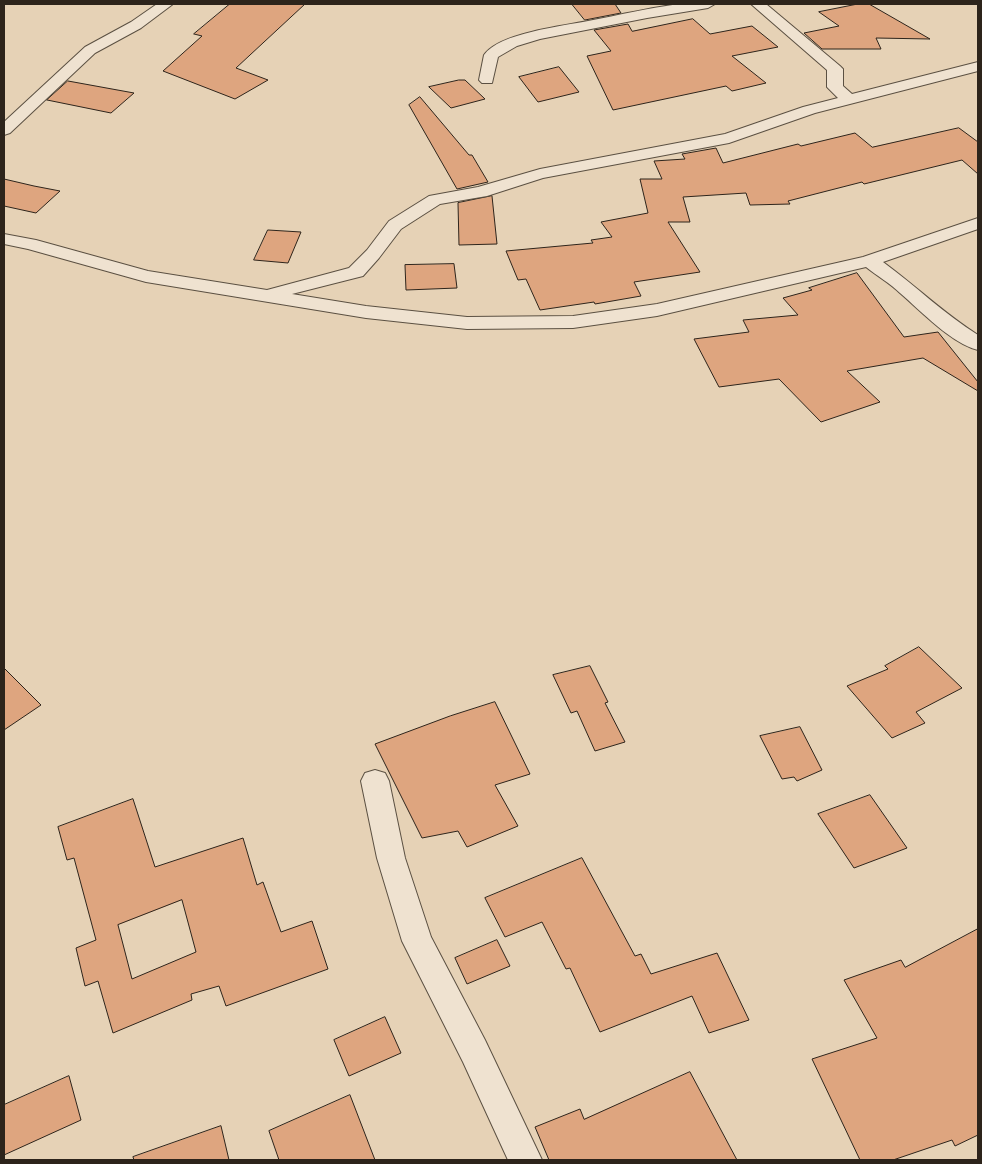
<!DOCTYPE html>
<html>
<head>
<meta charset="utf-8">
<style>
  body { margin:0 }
  #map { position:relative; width:982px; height:1164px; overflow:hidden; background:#e6d2b6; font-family:Cardo,serif }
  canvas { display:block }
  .frame { position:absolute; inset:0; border:5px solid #2d241b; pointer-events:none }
</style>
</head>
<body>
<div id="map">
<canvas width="982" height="1164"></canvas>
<div class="frame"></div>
</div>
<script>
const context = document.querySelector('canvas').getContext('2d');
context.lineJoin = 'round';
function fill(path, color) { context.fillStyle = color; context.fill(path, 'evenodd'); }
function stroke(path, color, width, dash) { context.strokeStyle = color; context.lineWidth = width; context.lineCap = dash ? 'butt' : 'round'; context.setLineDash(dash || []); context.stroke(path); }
const building = new Path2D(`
  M230,4H305L236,68L268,80L235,99L163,71L202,36L194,34Z
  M572,4H615L621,13L585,20Z
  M858,4H869L930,39L876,38L881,49H822L804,33L839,26L819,12Z
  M693,19L710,34L752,26L778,47L732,56L766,83L732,91L726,86L613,110L587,56L611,51L594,30L628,24L632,31Z
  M559,67L579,92L538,102L519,77Z
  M459,80H465L485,99L451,108L429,87Z
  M68,81L134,93L111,113L47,100Z
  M420,97L469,155H472L488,182L457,189L409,105Z
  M959,128L978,142V174L962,160L864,184L862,182L788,201L790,204L750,205L746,193L683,197L690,222H668L700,272L634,282L641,296L595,304L594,302L540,310L526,279L518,280L506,251L593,243L591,240L612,237L601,222L648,213L640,179H662L654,161L685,159L682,154L716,148L723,163L798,144L801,146L855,133L872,147Z
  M4,179L34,186L60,191L36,213L4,206Z
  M492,196L497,244L459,245L458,203Z
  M268,230L301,232L288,263L254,260Z
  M454,264L457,288L406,290L405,265Z
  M857,273L904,337L938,332L978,382V391L923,358L847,371L880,402L821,422L779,379L719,387L694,339L749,332L743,320L798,315L783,298L812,290L809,288Z
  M919,647L962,688L916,712L925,723L892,738L847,686L888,669L885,666Z
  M590,666L608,702L605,703L625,742L595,751L577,711L571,713L553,675Z
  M4,668L41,705L4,730Z
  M495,702L530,774L495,785L518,826L467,847L458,831L422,838L375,744L450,716Z
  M800,727L822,770L797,781L794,777L782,779L760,736Z
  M870,795L907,848L854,868L818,814Z
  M133,799L155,867L243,838L257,885L263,882L281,932L312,921L328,969L226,1006L219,986L191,994L192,1000L113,1033L98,981L85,986L76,948L96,940L74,858L67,860L58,827ZM182,900L196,952L132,979L118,925Z
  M582,858L635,956L641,954L651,974L717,953L749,1020L709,1033L692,996L600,1032L570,968L566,969L542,922L505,937L485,898Z
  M978,929V1135L955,1146L952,1140L893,1160H860L812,1059L877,1038L844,980L901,960L905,967Z
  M497,940L510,966L467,984L455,958Z
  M385,1017L401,1053L349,1076L334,1040Z
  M690,1072L737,1160H549L535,1127L580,1109L584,1119Z
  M69,1076L81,1120L4,1155V1105Z
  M350,1095L375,1160H279L269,1131Z
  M221,1126L229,1160H134L133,1157Z`);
fill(building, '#dea57f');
stroke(building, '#2d241b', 1);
const street = new Path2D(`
  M157,4H173L141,28L95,53L10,133L4,135V122L85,47L131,22Z
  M679,4H715L708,8L647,18L540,39L517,46L498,57L492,83H482L479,80L484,55C499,33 563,26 588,21C619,15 649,8 679,4Z
  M751,4H766L840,66L843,69V86L852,94L978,62V71L815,113L729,143L543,178L487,196L440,204L401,229L379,258L363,276L292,294L366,306L467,317L573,316L657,304L863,257L978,218V229L883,262C916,286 944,314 978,335V350C952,344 921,311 900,293C890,283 877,276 866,267L657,316L573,328L467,329L366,318L146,282L28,249L4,244V234L36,240L148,271L267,290L349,268L367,250L389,221L429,196L478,187L540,169L725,134L803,107L838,98L827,87V70Z
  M375,770L385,773L389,781L405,858L431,937L485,1040L542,1160H508L463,1062L402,941L377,858L361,781L365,773Z`);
stroke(street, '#5b5042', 2);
fill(street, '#efe2d0');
</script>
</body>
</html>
